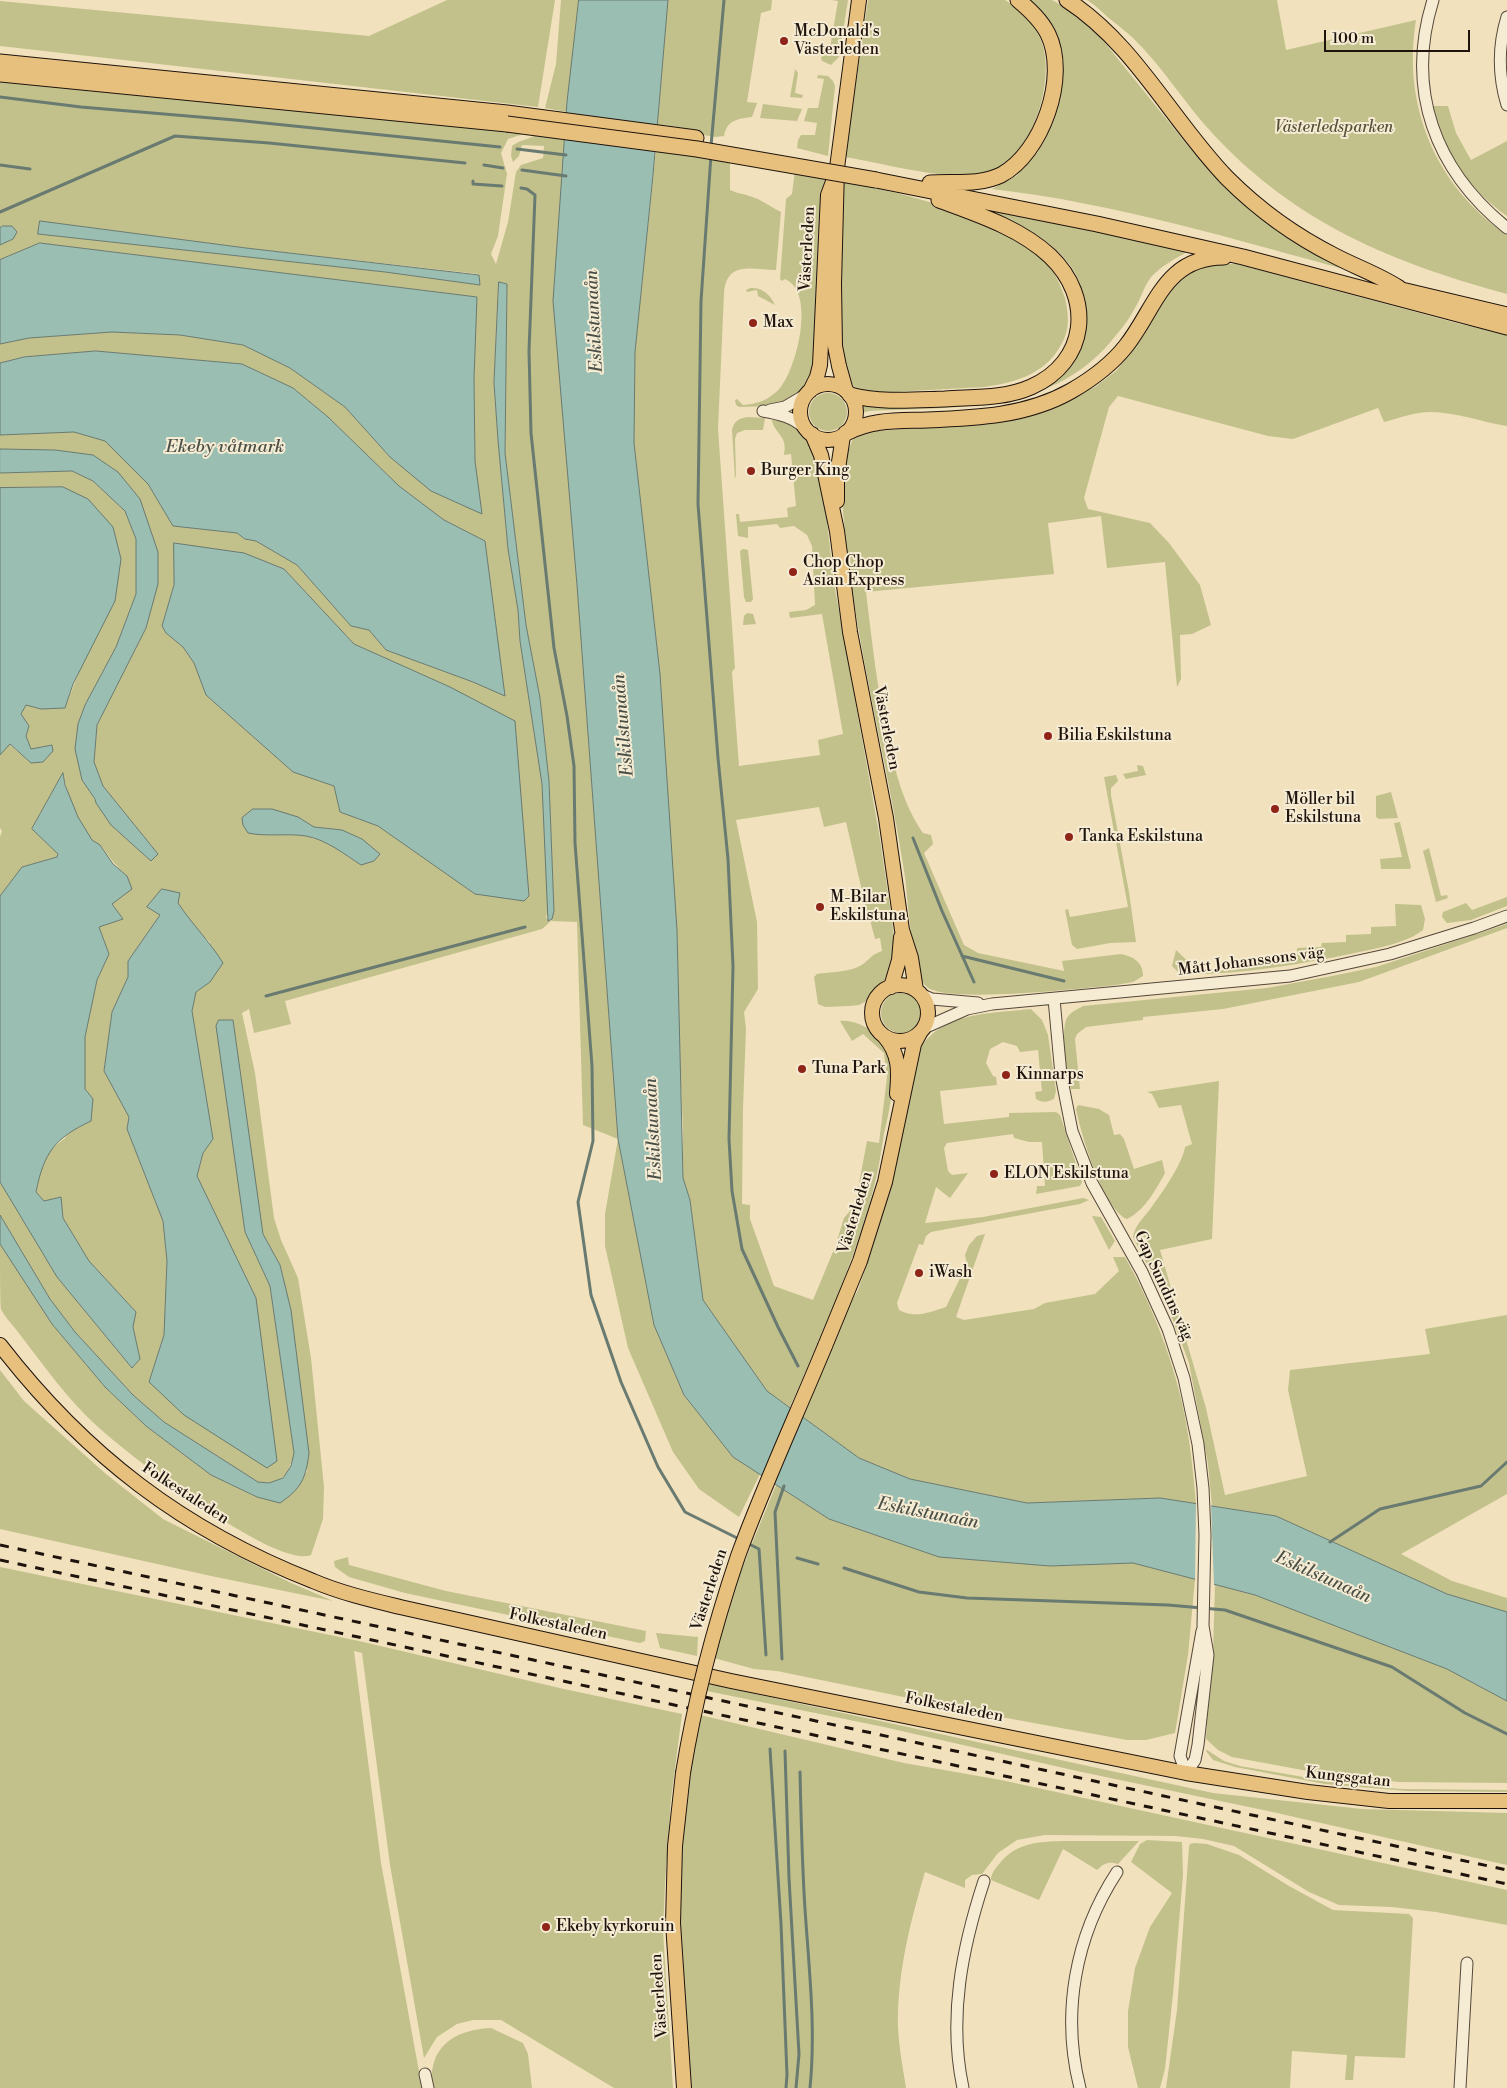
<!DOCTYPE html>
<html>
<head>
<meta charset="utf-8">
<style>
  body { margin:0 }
  #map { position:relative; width:1507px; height:2088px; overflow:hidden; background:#f1e1bd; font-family:"Libre Bodoni",serif }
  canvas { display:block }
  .scale { position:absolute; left:1324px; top:30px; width:146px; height:22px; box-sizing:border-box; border:2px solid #1f140d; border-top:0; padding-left:6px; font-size:15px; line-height:18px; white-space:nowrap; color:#1f140d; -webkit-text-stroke:4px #f6ecd4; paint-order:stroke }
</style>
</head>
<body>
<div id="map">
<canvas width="1507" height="2088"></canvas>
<div class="scale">100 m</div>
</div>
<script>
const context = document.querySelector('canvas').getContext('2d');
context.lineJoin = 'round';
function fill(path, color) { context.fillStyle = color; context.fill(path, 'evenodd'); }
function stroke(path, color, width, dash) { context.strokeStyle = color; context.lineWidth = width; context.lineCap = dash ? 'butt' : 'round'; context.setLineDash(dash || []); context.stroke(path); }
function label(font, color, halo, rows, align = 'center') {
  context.font = font + ' "Libre Bodoni",serif'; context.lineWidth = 4; context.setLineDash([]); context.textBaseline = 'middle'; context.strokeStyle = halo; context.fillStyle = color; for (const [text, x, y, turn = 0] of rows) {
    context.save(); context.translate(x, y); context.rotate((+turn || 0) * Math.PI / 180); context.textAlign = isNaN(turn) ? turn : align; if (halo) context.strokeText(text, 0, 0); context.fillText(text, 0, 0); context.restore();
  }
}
fill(new Path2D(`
  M447,0H555L538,107L0,46V1L369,36Z
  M561,0H579L567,112L545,108L556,64Z
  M668,0H772L771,10L761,13L747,102L757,103L752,117C737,119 727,120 724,136L716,137L657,128Z
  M831,0H848L839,57L831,65L822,61L821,57L829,54L838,1Z
  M868,0H1005C1023,11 1037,26 1043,46C1054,85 1031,161 988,173C953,183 883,163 845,157Z
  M1030,0H1052L1075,13L1101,38L1193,152L1219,179L1355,272C1236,240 1115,203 992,189L1016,176L1038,152L1055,101L1047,19Z
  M1087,0H1277L1286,50L1416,20C1402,105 1435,186 1507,235V294C1391,262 1297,224 1213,134C1185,104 1163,67 1133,38C1126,32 1118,25 1110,19C1102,12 1095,5 1087,0Z
  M795,69L798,73L795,93L803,95L802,98L790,97Z
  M818,75L828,76L833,81L835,86L828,156L797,148L798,140L801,135H815L817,123L804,121L808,108H818L824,79L817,78Z
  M0,79L530,132L508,139L501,153L507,174L498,236L491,254L496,264L508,222L516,172L521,165L543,158L544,146L522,145L519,156L513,162L511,156L512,146C521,139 531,139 540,133L565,136L554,301L577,585L618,1139L654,1325L684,1395L733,1457L760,1474L739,1517L699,1489L673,1452L628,1348L605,1246V1214L618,1139L583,1125L577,922L551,921L542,929L285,1001L291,1024L254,1033L249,1009L242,1013L255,1073L274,1218L281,1240L298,1278L311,1358L324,1487L323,1519L311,1555C275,1569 127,1454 97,1426C68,1400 45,1367 21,1336C15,1327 5,1318 1,1309C0,1300 0,1256 0,1244L52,1324L105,1387L146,1426L211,1475L256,1497L307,1472L280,1265L263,1234L260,1221L233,1020L238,1178L245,1232L270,1286L294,1453C289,1474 281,1486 258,1482L164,1422L133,1395L75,1332L50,1299L0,1215V1182L57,1277L132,1368L140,1359L133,1327L136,1312L89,1261L63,1218L61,1197L44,1201L36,1192L40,1172L49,1151L65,1138L93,1099L85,1089V1037L97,980L109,954L99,927L123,919L112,904L127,876C117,867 110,858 102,847C99,844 95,843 92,840C79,828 66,791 63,773L32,829L58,854L57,857L22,867L0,896V837L2,831L0,828V755L9,744L31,763L43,762L53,751L52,745L31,750L26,736L29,726L21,714L26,705L41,709L65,708L80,669L63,487L0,488V473L72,471L93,481L125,511L136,539V594L116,647L85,705L78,724L82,780L112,826L151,861L158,854L103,786L94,762L97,725L146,628L140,499L117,472L92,455L55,450L0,449V435L74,432L105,441L148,484L173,526L237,533L245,539L256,541L297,565L351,626L369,630L386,650L473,682L504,695L485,541L444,520L399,486L328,417L293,388L242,364L96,351L24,357L0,363V344L29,338L112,332L180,335L243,345L290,368L345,407L390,457L481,513L475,461L474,378L476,297L40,243L0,260V245L13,239L3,226L0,228ZM40,221L246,248L479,274L480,285L385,272L39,234ZM499,282L507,284L505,453L526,625L540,698L549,781L554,911L551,921L546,918L549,901L542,784L520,641L518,609L508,549L498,440L494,383ZM174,543L284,569L354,644L450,687L475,894L378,826L340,812L334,786L293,772L206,695L194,663L183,647L166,633L162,626L174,585ZM298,817L314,827L342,830L362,839L361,865L332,845L306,836ZM180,893L177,903L198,932L210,942V982L196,992L192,1011L213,1139L203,1153L197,1176L256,1298L149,1382L164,1335L167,1261L163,1221L127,1129L129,1117L104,1071L112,1012L128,977V961L160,915L148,908Z
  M763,104L802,109L797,121L760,118Z
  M1433,106H1448L1456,133L1471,160L1507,141V216C1467,188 1445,152 1433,106Z
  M656,149L730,162V190C739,194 746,194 755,198C764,201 772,208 781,212L776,270C750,269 726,261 724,294L718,429L735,668L732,672L739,766L820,755L818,740L843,734L822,614L790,618L789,612L806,610L815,605L812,546L807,535L794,526L780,528L777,524L748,527V538L738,536L736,514H739L740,522L788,517L787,508L796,506L791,454L784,455C788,436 776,435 772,421L775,417L797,427L805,437L815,456L823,486L834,583L879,833L892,920L895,949L890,978L867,1001L859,1005L849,1006L825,1007L818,1004L814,977L817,974C830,972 846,972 858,967C869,962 869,955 882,951L880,938L875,939L868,912L866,908L846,822L824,827L819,807L736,820L757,922L758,989L744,1012L746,1029L743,1108L742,1204L750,1205V1219L774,1286L813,1300L835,1247L844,1218L855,1205L867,1141L879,1143L887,1077L884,1053L863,1034L852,1041L840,1021C853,1020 864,1025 874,1034C881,1042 890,1051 892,1063C895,1086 889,1112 884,1134C880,1161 875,1187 867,1212C847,1279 818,1343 790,1407L767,1391L703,1300L690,1200L683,1178V1126L660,674L634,443L635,352Z
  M795,170L826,175L822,226L818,326L813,373L806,385L793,399L774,406L739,407L736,405L735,400L737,399L743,405C758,404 769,400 780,388C797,368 816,292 785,279L782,281L780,279L786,199L792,194Z
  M843,182C905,192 1004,218 1048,265C1056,274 1061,287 1065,298C1068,312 1070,326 1064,339C1049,373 1018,382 984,387L875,393L855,387L848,380L839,351Z
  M968,201L1187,252C1174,259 1162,266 1152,276C1145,284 1142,296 1136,306C1131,316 1124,326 1117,334C1055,415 961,406 870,411L861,413L859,405L861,404L978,401L1061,371C1065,357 1082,300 1081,290C1074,245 1004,216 968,201Z
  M1220,264H1237L1460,324L1507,334V426C1481,422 1457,412 1430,412C1416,412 1399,418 1384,422L1378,408L1293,439L1268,436L1118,396L1109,407L1084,498L1088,509L1150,523L1169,543L1200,585L1211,625L1192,634L1180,635L1181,679L1177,687L1165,562L1107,568L1101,516L1048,523L1054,574L866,592C872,641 877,689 888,737C895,771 903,804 923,833L931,835L933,844L924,853L964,945L978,953L1064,971L1062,961L1121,954C1134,957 1143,962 1143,976L1133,982L1116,985C1084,988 947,1004 927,987C912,974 908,900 905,877C885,744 847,615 841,480C840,468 851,445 855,433L982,422L1028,415L1095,387L1116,371L1140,341L1172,286L1186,274L1200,266Z
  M750,288C762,287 770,294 775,305L758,296L757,290L747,292L746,290Z
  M809 412a19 19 0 1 1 38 0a19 19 0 1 1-38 0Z
  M747,417L765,418L763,430H745L737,433L735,439L736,475L735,479L732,430C734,421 738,419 747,417Z
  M743,549L748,550L753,599L751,602H746L744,597L740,551Z
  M747,613L753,614L756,624L743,625L744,616Z
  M1137,765L1143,766L1146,775L1126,779L1123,774L1138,771Z
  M1116,775L1118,781L1111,788V795L1129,892L1136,942L1110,943L1077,949L1072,945L1065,910L1068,909L1070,917L1128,907L1104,777Z
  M1391,792L1398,818L1379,819L1376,817V796Z
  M1400,822L1411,867L1410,869H1381L1380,859L1402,857L1394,823Z
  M1429,848L1441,896L1447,895L1448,898L1436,902L1423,851Z
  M1507,897V906L1471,920L1447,923L1442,917L1443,912L1466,903L1472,910Z
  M1395,904L1421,905L1425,919L1423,930C1405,944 1377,948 1355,953C1297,965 1239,975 1180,974L1172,966L1176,950L1199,972L1238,969L1297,958V948L1321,947L1322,943L1346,942V935L1371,934V927L1396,926Z
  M1507,924V928L1359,982L1223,1009L1143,1017V1020L1086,1027L1077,1034L1075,1039L1080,1089H1071C1067,1075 1060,1030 1067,1018C1070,1012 1078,1009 1083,1006L1267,988L1332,976L1376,967Z
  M881 1013a20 20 0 1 1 40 0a20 20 0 1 1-40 0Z
  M1031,1009L1042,1020L1048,1035L1056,1091L1054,1099C1048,1102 1042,1103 1036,1099L1035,1092L1042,1091L1038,1050L1020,1052L1017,1046L1003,1042L990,1049L986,1063L993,1076L996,1077L997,1085L940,1091L944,1124L1009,1117V1113L1056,1112L1060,1115L1082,1182L1080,1186L1036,1194L1037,1186H1045L1042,1142H1029L1014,1138L1013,1134L947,1143L944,1148L948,1171L952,1175L968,1173L950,1198L936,1187L925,1223L983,1217L1083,1198L1089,1200L1080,1204L931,1232L926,1236L923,1245L919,1244L897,1303L899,1310C915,1319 930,1312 946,1307L967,1264L965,1255L969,1245L977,1236L985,1234L956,1317L964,1320L1034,1309L1045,1303L1095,1294L1119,1271L1113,1257H1125C1156,1312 1180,1377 1189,1440C1192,1461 1194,1482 1196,1504L1160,1498L1027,1503L910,1479L859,1458L803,1417L847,1310L858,1290L873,1246L889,1193L900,1145L917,1053C941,1011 988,1014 1031,1009Z
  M1219,1081L1212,1239L1160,1250L1206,1408L1225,1495L1307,1476L1288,1390L1290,1370L1430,1354L1425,1329L1507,1315V1494L1401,1554L1452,1581L1507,1598V1612L1447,1594L1276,1516L1212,1506L1208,1464L1189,1363L1165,1299L1133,1237C1135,1224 1146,1216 1153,1205C1163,1192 1183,1162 1185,1147L1192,1144L1181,1105L1159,1108L1152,1094L1147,1092Z
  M1078,1105L1099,1109L1109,1115L1114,1135L1120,1134L1124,1139L1134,1169L1162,1160L1165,1173C1155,1191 1145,1210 1127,1219C1103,1209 1081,1134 1076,1109Z
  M1092,1216L1101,1217L1115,1241L1109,1250Z
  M0,1370L24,1401L106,1474L163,1519L289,1582L333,1601L211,1576L0,1529Z
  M776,1485L829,1519L939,1557L1050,1566L1133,1563L1195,1579L1188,1655L1175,1733L1146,1740H1127L1001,1717L777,1671L754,1669L714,1658L738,1578Z
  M348,1557L349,1565L446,1591L646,1631L645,1641L640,1643L405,1593L349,1577L335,1567L334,1561Z
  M0,1567L359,1641L564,1689L682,1714L671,1799L665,1884L663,1931L673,2088H614L501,2020H473L457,2024L437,2037L424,2058L390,1865L362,1653L354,1651L381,1863L422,2088H0Z
  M1215,1584L1255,1595L1447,1669L1507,1701V1783L1399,1782L1324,1774L1232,1757L1218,1750L1206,1739L1209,1679L1213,1652Z
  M656,1633L698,1637L697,1656L660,1648Z
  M709,1684L1213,1793L1362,1809L1507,1813V1865L1268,1811L1077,1771L884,1727L707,1691Z
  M700,1715L904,1763L1001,1780L1507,1890V1925L1436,1912L1392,1907L1339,1905L1309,1892L1234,1846L1203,1839L1175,1836L1045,1835L1017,1840L998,1853L982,1874L972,1875L965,1880V1888L925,1872C910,1923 897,1974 898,2027C899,2048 903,2068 906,2088H689L679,1932L684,1812Z
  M1207,1750L1224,1761L1240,1766L1332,1782L1400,1789L1507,1790V1792L1407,1791L1325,1784L1235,1767L1213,1760L1206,1751Z
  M1147,1840L1182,1842L1183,1875L1173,1994L1165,2069L1160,2088H1138L1128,2047V2011L1135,1968L1150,1927L1172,1893L1131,1862L1140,1844Z
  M1064,1841H1139L1118,1864C1109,1861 1104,1863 1097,1870L1063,1849L1039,1900L991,1880C991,1873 995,1869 1000,1863C1017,1842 1039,1842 1064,1841Z
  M1194,1843L1207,1844L1239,1855L1289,1886L1333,1910L1409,1914L1413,1918L1405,2058L1355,2056L1353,2080H1345L1347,2055L1292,2051L1290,2088H1166L1177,2010L1189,1847L1190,1844Z
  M491,2028L523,2043L528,2054L532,2088H432C428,2047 453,2030 491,2028Z`), '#c2c18c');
const water = new Path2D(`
  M579,0H668L653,175L635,352L634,443L660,674L677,930L683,1178L690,1200L703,1300L767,1391L859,1458L910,1479L1027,1503L1160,1498L1276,1516L1447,1594L1507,1612V1701L1447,1669L1255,1595L1133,1563L1050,1566L939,1557L829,1519L733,1457L684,1395L654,1325L618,1139L577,585L553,301L567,102Z
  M40,221L246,248L479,275L480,285L385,272L38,234Z
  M3,226H12L17,232L13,239L0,245V228Z
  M40,243L477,297L474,378L475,461L482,514L431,491L390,457L345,407L290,368L243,345L180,335L112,332L29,338L0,344V260Z
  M499,282L507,284L505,453L526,625L540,698L549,781L554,911L552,919L548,921L542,784L520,641L518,610L508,549L498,440L494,383Z
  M96,351L242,364L293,388L328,417L399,486L444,520L485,541L505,696L473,682L386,650L369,630L351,626L297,565L256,541L245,539L237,533L173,526L148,484L105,441L74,432L0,435V363L24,357Z
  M0,449L55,450L93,455L118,472L140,499L158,552V584L146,628L97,725L94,762L103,786L158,854L151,861L111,825L96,803L95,799L82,780L75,749L78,724L85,705L116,647L136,594V539L125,511L93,481L72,471L0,473Z
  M63,487L88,499L113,527L121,559L115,601L73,684L65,708L41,709L26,705L21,714L29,726L26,736L31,749L52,745L53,751L43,762L31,763L10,744L0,755V488Z
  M174,543L244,553L284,569L354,644L450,687L515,721L529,896L524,901L475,894L378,826L340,812L334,786L293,772L206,695L194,663L183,647L166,633L162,626L174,585Z
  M63,773L65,785L78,817L92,840L100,845L113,864L127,876L132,889L112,904L123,919L99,927L109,954L97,980L85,1037V1089L93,1099L91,1121C55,1138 44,1152 36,1192L44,1201L61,1197L63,1218L89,1261L136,1312L133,1327L140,1359L132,1368L57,1277L0,1182V896L22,867L57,857L58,854L32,829Z
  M253,809H272L298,817L314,827L342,830L362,839L380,854L374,861L361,865C344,854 327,840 306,836C287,833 267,837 248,833L243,825L242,818Z
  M162,889L180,893L178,903C192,924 210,942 223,963L210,982L196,992L192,1011L213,1139L203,1153L197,1176L256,1298L277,1461L267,1468L184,1415L149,1382L164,1335L167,1261L163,1221L127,1129L129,1117L104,1071L112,1012L128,977V961L160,915L147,907Z
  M219,1020H233L263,1234L280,1265L291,1310L309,1453C306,1478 301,1489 280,1503L257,1497L211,1475L146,1426L105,1387L52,1324L0,1244V1215L50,1299L75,1332L133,1395L164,1422L258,1482L269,1483L283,1478L291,1466L294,1453L270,1286L245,1232L216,1026Z`);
fill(water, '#9bbeb2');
stroke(water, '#697a70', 1);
fill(new Path2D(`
  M1196,1501L1211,1504L1214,1587L1195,1582Z`), '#f1e1bd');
stroke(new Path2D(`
  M0,97L81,107L235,120L500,147
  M711,146L724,0
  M517,149L566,155
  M711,155L701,301L698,504L718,758L728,859L733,966L729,1139L732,1191L742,1249L778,1327L798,1366
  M0,165L30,169
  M484,165L503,168
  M522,170L566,176
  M473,181V184L502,186
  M521,188L527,189L535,195L529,351L531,433L554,648L567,716L574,766L575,843L592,1066L593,1141L578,1202L591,1295L621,1382L658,1467L685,1512L739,1539
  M0,212L175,136L269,143L465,163
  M913,838L942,911L974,982
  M962,956L1064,981
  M266,996L525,927
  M1330,1542L1380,1509L1481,1486L1507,1462
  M747,1543L759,1549L766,1655
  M797,1558L818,1564
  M844,1568L919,1592L967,1598L1168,1605L1225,1610L1392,1667L1465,1713L1507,1734
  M782,1659L775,1512L784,1486
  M770,1749L781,1924L787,2075L786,2088
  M785,1751L789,1878L799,2054L796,2088
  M800,1772C801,1817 802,1863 805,1909C809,1969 816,2028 810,2088`), '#697a70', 3);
const minor = new Path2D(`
  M1433,0C1405,90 1435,170 1507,228
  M1507,17C1498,46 1498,75 1507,105
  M770,410L785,407L807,394
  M763,411C780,414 793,417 806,429
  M920,994L932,999L978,1003
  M1054,999L1061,1075L1072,1131L1092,1183L1142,1272L1168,1329L1184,1378L1198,1444L1203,1488L1205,1535L1203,1626L1208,1655L1198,1745L1195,1760L1186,1773
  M924,1028L967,1009L992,1004L1290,976L1390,954L1474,928L1507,916
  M1186,1773L1180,1756L1202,1631
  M425,2074L428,2088
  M963,2088C948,2018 962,1948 984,1881
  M1080,2088C1061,2014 1075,1936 1117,1872
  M1460,2088L1467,1963`);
const major = new Path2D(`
  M800 412a28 28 0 1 1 56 0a28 28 0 1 1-56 0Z
  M810,391L817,377L820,365L827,216L828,195L834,179
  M846,391L839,366L835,346L834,284L837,168L859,0
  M812,434L821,455L837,531L850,632L886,818L902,930L911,958L916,990
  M837,501V475L843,436
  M872 1013a28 28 0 1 1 56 0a28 28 0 1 1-56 0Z
  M891,987L899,960L901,937
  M884,1036C900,1054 899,1072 897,1094
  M0,1345C85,1455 183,1530 313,1581C341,1593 371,1600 400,1607L731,1681L1186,1773L1308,1792L1389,1801H1507
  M825,1346L860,1261L885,1182L914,1044L920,1033
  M683,1773L675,1846L673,1923L684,2088`);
const highway = new Path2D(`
  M1067,0C1135,44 1172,121 1227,178C1258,209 1295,236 1335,256C1356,267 1379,275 1399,288
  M0,62L507,113L696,138
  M0,74L507,124
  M876,180L1097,224L1243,257L1507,327
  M930,183C953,181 978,186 1001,175C1042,153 1069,77 1048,34C1041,20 1030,10 1018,0
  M1389,287L1507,315
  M850,395C881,403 913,400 945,399C973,397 1004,399 1031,387C1088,362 1094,298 1050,256C1020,228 977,214 939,200
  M846,433C873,419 898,421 927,420C977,418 1027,416 1071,391C1092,379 1111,365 1126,346C1156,308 1164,257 1224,257`);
stroke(minor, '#544739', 13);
stroke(major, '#1f140d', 16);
stroke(highway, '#1f140d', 17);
stroke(minor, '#f6ecd4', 11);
stroke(major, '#e8c07e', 14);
stroke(highway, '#e8c07e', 15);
stroke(new Path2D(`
  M0,1545L1507,1870
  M0,1560L1507,1884`), '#1f140d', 3, [9, 9]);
const majorBridge = new Path2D(`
  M683,1773C695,1699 714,1627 738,1556C764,1485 796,1416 825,1346`);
const highwayBridge = new Path2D(`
  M507,124L697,149L876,180`);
stroke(majorBridge, '#1f140d', 16, []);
stroke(highwayBridge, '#1f140d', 17, []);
stroke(majorBridge, '#e8c07e', 14);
stroke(highwayBridge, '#e8c07e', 15);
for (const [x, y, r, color] of [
  [784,41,5,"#8f2418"],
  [753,323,5,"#8f2418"],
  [751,471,5,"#8f2418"],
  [793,572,5,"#8f2418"],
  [1048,736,5,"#8f2418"],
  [1275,809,5,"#8f2418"],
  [1069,837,5,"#8f2418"],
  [820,907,5,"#8f2418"],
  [802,1069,5,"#8f2418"],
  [1006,1075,5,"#8f2418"],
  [994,1174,5,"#8f2418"],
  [919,1273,5,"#8f2418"],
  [546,1927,5,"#8f2418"]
]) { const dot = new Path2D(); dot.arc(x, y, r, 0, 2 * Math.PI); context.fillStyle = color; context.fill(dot); stroke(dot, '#f6ecd4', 2); }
label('16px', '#1f140d', '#f6ecd4', [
  ["McDonald's",794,32],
  ["Västerleden",794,50],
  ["Max",763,323],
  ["Burger King",761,471],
  ["Chop Chop",803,563],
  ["Asian Express",803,581],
  ["Bilia Eskilstuna",1058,736],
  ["Möller bil",1285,800],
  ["Eskilstuna",1285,818],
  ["Tanka Eskilstuna",1079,837],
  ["M-Bilar",830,898],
  ["Eskilstuna",830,916],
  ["Tuna Park",812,1069],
  ["Kinnarps",1016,1075],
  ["ELON Eskilstuna",1004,1174],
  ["iWash",929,1273],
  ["Ekeby kyrkoruin",556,1927]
], 'left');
label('italic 16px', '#585139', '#f6ecd4', [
  ["Västerledsparken",1334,128]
]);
label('16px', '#1f140d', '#f6ecd4', [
  ["Västerleden",808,249,-87],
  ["Västerleden",886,728,79],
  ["Mått Johanssons väg",1251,962,-7],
  ["Västerleden",856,1213,-73],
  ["Gap Sundins väg",1163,1286,65],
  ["Folkestaleden",185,1494,33],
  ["Västerleden",710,1590,-72],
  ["Folkestaleden",558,1625,12],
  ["Folkestaleden",954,1708,11],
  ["Kungsgatan",1348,1778,6],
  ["Västerleden",660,1996,-94]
]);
label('italic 18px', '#4a5047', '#f6ecd4', [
  ["Eskilstunaån",595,321,-93],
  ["Ekeby våtmark",225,448],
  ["Eskilstunaån",624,725,-95],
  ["Eskilstunaån",654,1129,-93],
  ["Eskilstunaån",928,1514,11],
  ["Eskilstunaån",1323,1578,24]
]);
</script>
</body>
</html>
